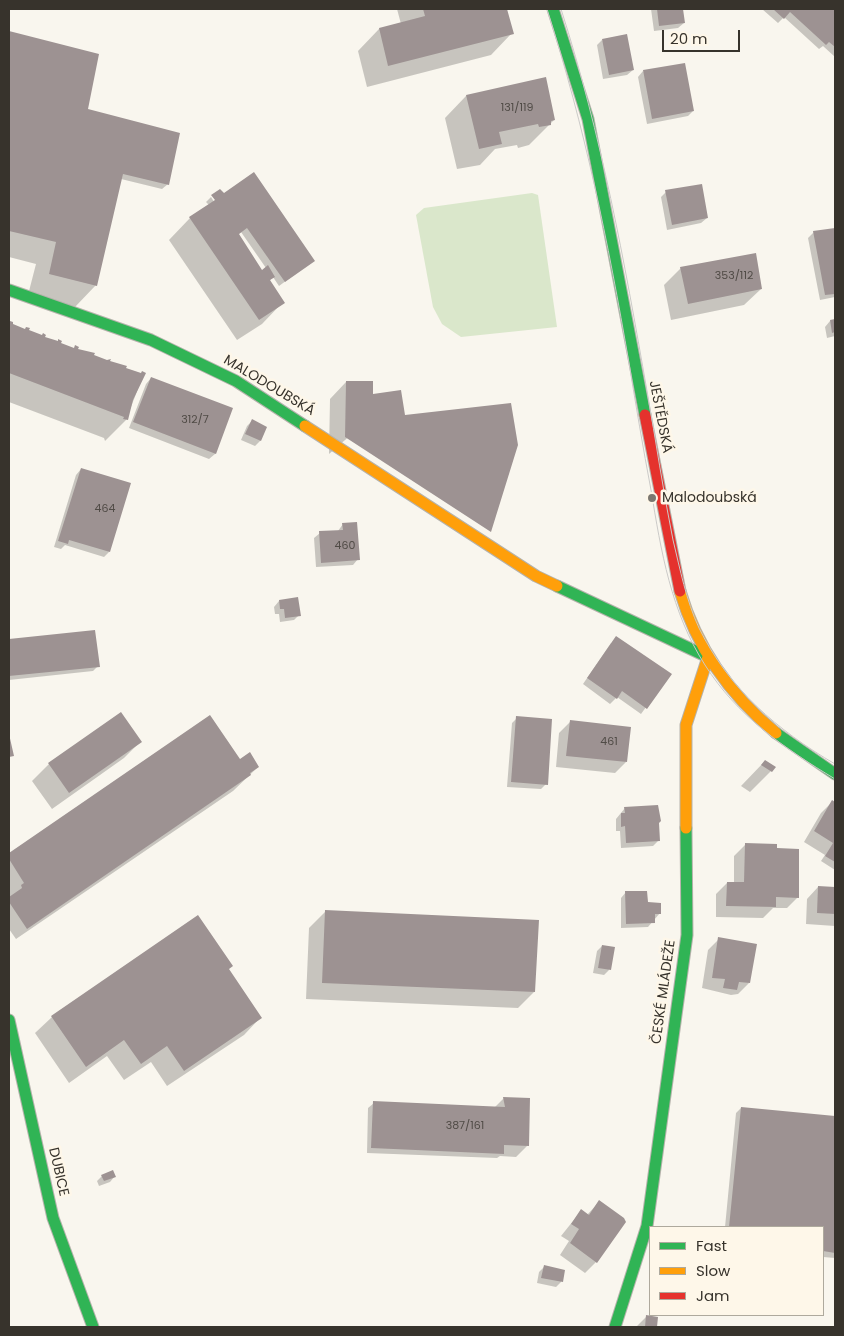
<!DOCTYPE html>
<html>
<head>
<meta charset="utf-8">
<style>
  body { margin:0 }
  #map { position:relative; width:844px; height:1336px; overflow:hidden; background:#f9f6ee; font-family:Poppins,sans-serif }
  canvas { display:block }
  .frame { position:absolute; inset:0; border:10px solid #37332c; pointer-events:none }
  .legend { position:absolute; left:649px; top:1226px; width:175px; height:90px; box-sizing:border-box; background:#fef7e9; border:1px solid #aea99d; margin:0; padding:6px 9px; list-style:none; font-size:15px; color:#37332c }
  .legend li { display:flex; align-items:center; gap:10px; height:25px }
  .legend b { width:25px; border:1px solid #aea99d }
  .scale { position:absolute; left:662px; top:30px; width:78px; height:22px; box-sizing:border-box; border:2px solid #37332c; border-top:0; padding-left:6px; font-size:15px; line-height:18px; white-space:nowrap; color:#37332c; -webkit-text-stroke:4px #fef7e9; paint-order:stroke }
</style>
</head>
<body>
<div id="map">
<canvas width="844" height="1336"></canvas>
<div class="frame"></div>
<ul class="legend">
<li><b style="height:6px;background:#30b455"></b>Fast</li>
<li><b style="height:6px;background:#ff9f0a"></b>Slow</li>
<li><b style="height:6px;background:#e5322d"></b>Jam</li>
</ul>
<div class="scale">20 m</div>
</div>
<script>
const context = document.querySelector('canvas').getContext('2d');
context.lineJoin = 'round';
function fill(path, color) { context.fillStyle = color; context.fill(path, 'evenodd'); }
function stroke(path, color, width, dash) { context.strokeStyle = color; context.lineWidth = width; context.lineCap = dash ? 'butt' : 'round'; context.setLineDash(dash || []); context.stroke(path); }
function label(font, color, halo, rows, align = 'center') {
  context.font = font + ' Poppins,sans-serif'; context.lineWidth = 5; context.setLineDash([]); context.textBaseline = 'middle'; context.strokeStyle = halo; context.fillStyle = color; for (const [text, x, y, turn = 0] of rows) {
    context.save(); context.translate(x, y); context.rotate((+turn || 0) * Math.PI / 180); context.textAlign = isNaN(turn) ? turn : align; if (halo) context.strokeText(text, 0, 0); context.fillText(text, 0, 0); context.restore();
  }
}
fill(new Path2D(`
  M532,193L538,195L557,327L461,337L442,324L433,307L416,215L424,208Z`), '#dae7cb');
fill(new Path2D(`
  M397,9H506L512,33L491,55L367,87L358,51L379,29L401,24Z
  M651,9H682L684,23L678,28L654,31Z
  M762,9H835V57L823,46L819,49L784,17L778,23Z
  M9,33L98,55L84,114L168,184L162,189L121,179L96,285L75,307L28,295L36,264L9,257Z
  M602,40L633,70L627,75L603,79L597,45Z
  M643,71L693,111L688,116L647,124L638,77Z
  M545,79L554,120L529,145L518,148L517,145L495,149L480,165L457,169L445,118L466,96Z
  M666,192L707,218L701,223L667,230L661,197Z
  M211,197L216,205L313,261L279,286L273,277L269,281L283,302L262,324L237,340L169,240L190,218L209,205L206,202ZM241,232L266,268L262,271L237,235Z
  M835,229V297L820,300L808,238L814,232Z
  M681,268L761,289L744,305L671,320L664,285Z
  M830,321H835V336L827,338L825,327Z
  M10,322L11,325L76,350L140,374L144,373L126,420L105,441L104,438L9,402Z
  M151,378L232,409L215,454L209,459L129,428L146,384Z
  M346,382L372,395L400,392L329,454L330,399Z
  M252,421L266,427L260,441L255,446L241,440L247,426Z
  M81,469L109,552L104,557L65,545L61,549L54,547L76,475Z
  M343,524L358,559L353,565L316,567L314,538L320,533L338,531Z
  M279,601L299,615L294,620L280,622L279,614H275L274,607Z
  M94,631L98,666L93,671L9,680V640Z
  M611,643L670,674L641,714L617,697L610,704L583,684Z
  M121,714L140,742L124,758L52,809L32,781L49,764Z
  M210,717L240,761L258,767L233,791L16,939L9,929V855Z
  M517,718L546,784L541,789L507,787L512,723Z
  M570,722L626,762L615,773L556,767L559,733Z
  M765,761L771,771L750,792L741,786Z
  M832,802L835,804V870L821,861L825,855L804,842L821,813Z
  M625,808L658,841L653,846L621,848L620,831H616V819Z
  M745,845L798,897L787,908H773L763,918L716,917V894L727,883H734V856Z
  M818,887L835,888V926L806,924L807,899Z
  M626,892L647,903L660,913L648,927L621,928V898Z
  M326,911L534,992L518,1008L306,999L309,928Z
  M719,939L749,983L738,994L731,995L702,988L708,950Z
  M602,946L609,970L604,975L593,973L597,951Z
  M228,970L260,1018L244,1035L167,1086L151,1062L124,1080L107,1056L69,1083L35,1033L52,1017Z
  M504,1098L527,1146L516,1157L500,1156L497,1158L367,1153L368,1108L374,1103L494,1108Z
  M741,1108L835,1117V1258L823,1257V1227H725L736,1113Z
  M102,1176H115L110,1182L99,1186L97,1181Z
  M599,1202L596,1262L585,1273L560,1255L569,1241L561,1236L581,1211L587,1215Z
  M544,1267L564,1271L561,1282L556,1287L537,1283L539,1272Z
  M647,1316L657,1318L655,1327H636Z`), '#0003');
fill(new Path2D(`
  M423,9H507L514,34L388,66L379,28L425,16Z
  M657,9H683L685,23L659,26Z
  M773,9H835V47L829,42L826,45L790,12L784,19Z
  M9,31L99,54L88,109L180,133L169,185L123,174L97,286L49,274L56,242L9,231Z
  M627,34L634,70L609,75L602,39Z
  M685,63L694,111L652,119L643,70Z
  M546,77L555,120L551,121V125L539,127L538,124L499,132L502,144L479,149L466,95Z
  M254,172L315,261L285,282L247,228L239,234L262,270L268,265L275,277L270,280L285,303L259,320L189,217L215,200L211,195L220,189L224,193Z
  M702,184L708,218L672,225L665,190Z
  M835,228V294L825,295L813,231Z
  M756,253L762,289L688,304L680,267Z
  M835,319V332L832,333L830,320Z
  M10,321L13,322V324L25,329L26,327L30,328L29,330L42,335L43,333L46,335L45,337L58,341V339L62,341L61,343L74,348L75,345L79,347L78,349L95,353L94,355L107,360L111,359L110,361L127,366L126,368L141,373L142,371L146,373L133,400L128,420L123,419L124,417L9,373Z
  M151,377L233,408L216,454L133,422Z
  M346,381H373V394L401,390L405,415L511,403L518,445L491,532L345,437Z
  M252,419L267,427L261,441L245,434Z
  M81,468L131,483L110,552L69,540L68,544L58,541Z
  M357,522L360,560L321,563L319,531L343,530L342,523Z
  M298,597L301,616L285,618L284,609H280L279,600Z
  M95,630L100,667L9,676V639Z
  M616,636L672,674L647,709L622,691L617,699L587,678Z
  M121,712L142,742L69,793L48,763Z
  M210,715L240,759L250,752L259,767L250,773L251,775L27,929L9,902V897L22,888L21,885L24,883L9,859V853Z
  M516,716L552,719L548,785L511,782Z
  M570,720L631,727L627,762L566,756Z
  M9,734L14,756L9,757Z
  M765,760L776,767L772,772L761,765Z
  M832,800L835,802V862L825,856L833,843L814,831Z
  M658,805L661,821L659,823L660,841L626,843L625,826L621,827V813H625L624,807Z
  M745,843L777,844V848L799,849V898L776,897V907L726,906L727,882H744Z
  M818,886L835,887V914L817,913Z
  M625,891H647L648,902L661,903V914H655V923L626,924Z
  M325,910L539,920L535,992L322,983Z
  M198,915L233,966L229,969L262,1018L184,1071L167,1046L141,1064L124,1040L86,1067L51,1016Z
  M718,937L757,944L750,983L739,982L737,990L723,988L725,979L712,978Z
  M602,945L615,947L611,970L598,968Z
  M503,1097L530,1098L529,1146L504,1145V1154L371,1148L373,1101L505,1107Z
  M741,1107L835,1116V1253L823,1251V1227H729Z
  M113,1170L116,1177L104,1181L101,1175Z
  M599,1200L624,1218L626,1222L597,1263L570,1243L579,1229L571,1224L581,1209L589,1215Z
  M544,1265L565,1270L563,1282L541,1278Z
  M646,1315L658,1317L657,1327H645Z`), '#9d9292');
const fast = new Path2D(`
  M553,9L588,119L645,415
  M9,290L151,340L236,381L305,426
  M557,586L708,657
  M776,733L835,774
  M9,1020L53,1218L93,1327
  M615,1327L647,1226L687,935L686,828`);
const slow = new Path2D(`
  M305,426L536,576L557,586
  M680,591C697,649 730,695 776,733
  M686,828V725L708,657`);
const jam = new Path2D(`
  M645,415L680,591`);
stroke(fast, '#b5b2ab', 13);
stroke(slow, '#b5b2ab', 13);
stroke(jam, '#b5b2ab', 13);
stroke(fast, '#30b455', 11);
stroke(slow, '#ff9f0a', 11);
stroke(jam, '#e5322d', 11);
stroke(new Path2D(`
  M547,9C585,128 608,241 629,363C636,406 643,448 651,490C661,551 671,612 705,665C737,716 784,748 835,779
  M561,9C602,137 624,259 647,391C656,441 663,491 673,540C680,569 686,600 699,628C729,689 777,730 835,764`), '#cbcac8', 1);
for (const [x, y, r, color] of [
  [652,498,5,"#7b7770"]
]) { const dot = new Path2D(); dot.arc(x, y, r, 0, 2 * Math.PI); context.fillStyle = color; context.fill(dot); stroke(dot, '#fef7e9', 2); }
label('11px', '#504b46', null, [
  ["131/119",517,108],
  ["353/112",734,276],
  ["312/7",195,420],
  ["464",105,509],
  ["460",345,546],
  ["461",609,742],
  ["387/161",465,1126]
]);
label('14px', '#37332c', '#fef7e9', [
  ["MALODOUBSKÁ",269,386,31],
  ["JEŠTĚDSKÁ",660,417,79],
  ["ČESKÉ MLÁDEŽE",664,992,-82],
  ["DUBICE",58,1172,77]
]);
label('14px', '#37332c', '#fef7e9', [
  ["Malodoubská",662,498]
], 'left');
</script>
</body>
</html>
